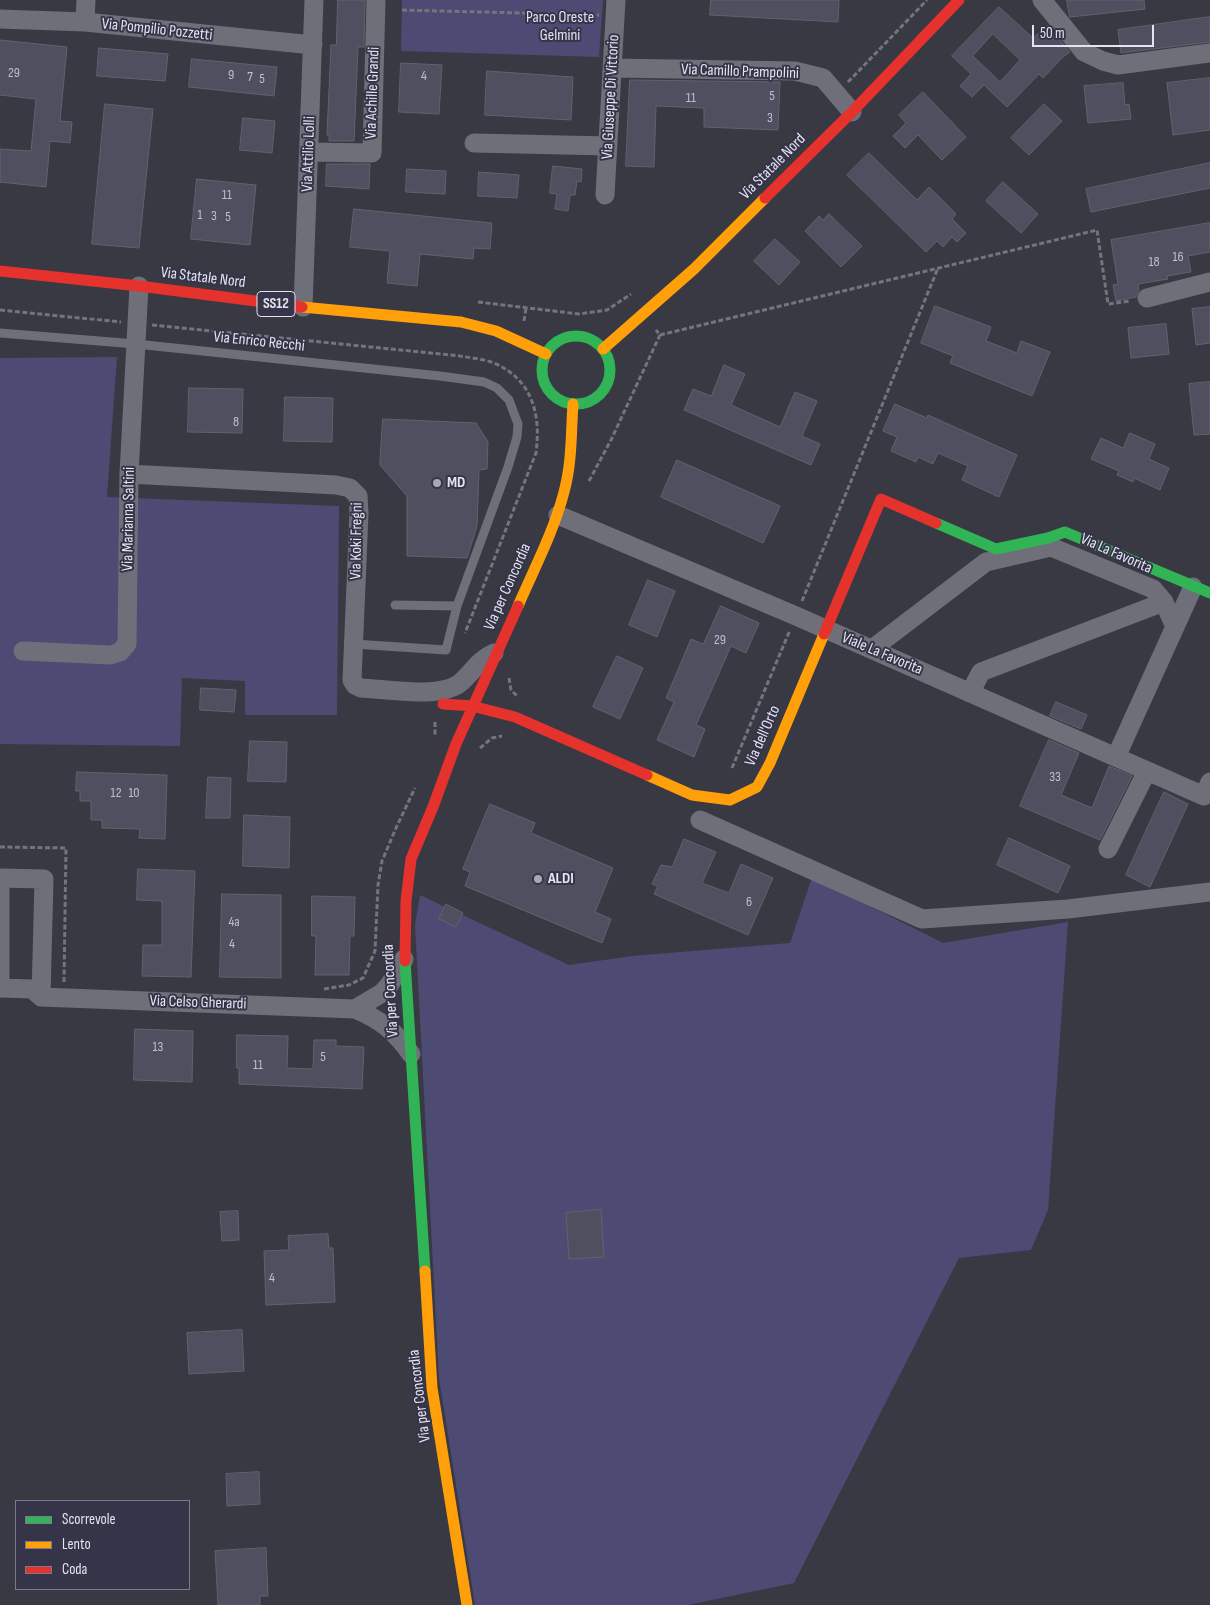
<!DOCTYPE html>
<html>
<head>
<meta charset="utf-8">
<style>
  body { margin:0 }
  #map { position:relative; width:1210px; height:1605px; overflow:hidden; background:#393944; font-family:"Sofia Sans Condensed",sans-serif }
  canvas { display:block }
  .legend { position:absolute; left:15px; top:1500px; width:175px; height:90px; box-sizing:border-box; background:#353448; border:1px solid #7b7a8c; margin:0; padding:6px 9px; list-style:none; font-size:15px; color:#e4e4f1 }
  .legend li { display:flex; align-items:center; gap:10px; height:25px }
  .legend b { width:25px; border:1px solid #7b7a8c }
  .scale { position:absolute; left:1032px; top:25px; width:122px; height:22px; box-sizing:border-box; border:2px solid #e4e4f1; border-top:0; padding-left:6px; font-size:15px; line-height:18px; white-space:nowrap; color:#e4e4f1; -webkit-text-stroke:4px #353448; paint-order:stroke }
</style>
</head>
<body>
<div id="map">
<canvas width="1210" height="1605"></canvas>
<ul class="legend">
<li><b style="height:6px;background:#30b455"></b>Scorrevole</li>
<li><b style="height:6px;background:#ff9f0a"></b>Lento</li>
<li><b style="height:6px;background:#e5322d"></b>Coda</li>
</ul>
<div class="scale">50 m</div>
</div>
<script>
const context = document.querySelector('canvas').getContext('2d');
context.lineJoin = 'round';
function fill(path, color) { context.fillStyle = color; context.fill(path, 'evenodd'); }
function stroke(path, color, width, dash) { context.strokeStyle = color; context.lineWidth = width; context.lineCap = dash ? 'butt' : 'round'; context.setLineDash(dash || []); context.stroke(path); }
function label(font, color, halo, rows, align = 'center') {
  context.font = font + ' "Sofia Sans Condensed",sans-serif'; context.lineWidth = 4; context.setLineDash([]); context.textBaseline = 'middle'; context.strokeStyle = halo; context.fillStyle = color; for (const [text, x, y, turn = 0] of rows) {
    context.save(); context.translate(x, y); context.rotate((+turn || 0) * Math.PI / 180); context.textAlign = isNaN(turn) ? turn : align; if (halo) context.strokeText(text, 0, 0); context.fillText(text, 0, 0); context.restore();
  }
}
fill(new Path2D(`
  M402,0H603L599,57L401,51Z
  M117,357L107,497L339,506L337,715H245V681L182,678L180,746L0,744V358Z
  M812,877L943,943L1068,922L1048,1210L1031,1250L959,1258L794,1583L688,1605H475L439,1378L415,925L420,895L569,965L632,956L790,943Z`), '#4d4a74');
const building = new Path2D(`
  M338,0H365L364,47H358L354,141H329V135H327L331,45H336Z
  M711,0H839L838,22L710,15Z
  M1067,0H1144L1145,9L1070,17Z
  M999,7L1033,38L1048,25L1070,52L1063,57L1043,78L1039,74L1007,107L984,85L972,97L960,86L971,74L952,56ZM993,34L1020,60L1000,82L973,56Z
  M1210,17V42L1121,53L1118,30Z
  M0,40L67,47L60,121L72,122L70,143L50,141L46,187L0,182V149L31,151L36,99L0,95Z
  M99,48L168,54L165,81L97,76Z
  M192,59L277,67L274,96L189,87Z
  M401,63L442,65L439,114L399,112Z
  M487,71L573,77L571,120L485,115Z
  M1210,78V130L1173,135L1167,83Z
  M630,80L780,82L778,130L704,127V108L656,106L654,167L626,166Z
  M1123,83L1125,105L1129,104L1131,119L1088,123L1084,86Z
  M923,92L966,137L942,160L918,135L905,148L893,136L906,123L899,115Z
  M105,104L153,109L139,248L92,244Z
  M1044,104L1062,121L1029,155L1011,138Z
  M243,118L275,121L272,153L240,150Z
  M869,153L917,200L929,187L956,214L952,219L966,233L957,242L952,237L943,247L937,241L926,252L847,175Z
  M1210,163V188L1091,212L1086,189Z
  M327,164H370L369,189L326,186Z
  M553,166L582,169L581,182L577,181L575,195H570L568,211L555,209L557,194L550,193Z
  M407,169L446,171L445,194L406,192Z
  M479,172L519,175L517,198L478,196Z
  M197,179L256,185L250,245L191,239Z
  M1003,182L1038,214L1021,233L986,201Z
  M354,209L492,223L490,249L474,248L473,259L420,254L417,286L387,283L390,251L350,247Z
  M829,214L862,246L841,267L805,231L819,216L823,220Z
  M1210,223V252L1188,256L1191,272L1167,276L1168,279L1138,284L1139,290L1136,297L1116,301L1113,285L1118,284L1111,240Z
  M775,239L800,262L779,285L754,261Z
  M935,306L991,327L986,341L1017,353L1021,341L1050,352L1032,396L950,363L953,356L921,343Z
  M1210,307V343L1196,345L1192,309Z
  M1166,324L1169,354L1131,358L1128,328Z
  M724,365L745,374L731,405L780,427L795,392L817,401L802,436L820,444L811,465L684,410L693,389L711,396Z
  M1210,382V434L1194,435L1189,384Z
  M189,388L243,389L242,433L188,432Z
  M285,397L333,398L332,442L284,441Z
  M895,404L927,418L928,415L1017,455L999,497L962,480L968,466L938,453L933,464L918,457L916,462L891,451L897,437L883,431Z
  M383,419L476,423L488,442L487,469L479,470L477,526L467,558L407,556V496L380,465Z
  M1130,433L1155,444L1149,459L1169,468L1160,490L1134,478L1133,482L1117,475L1119,471L1091,459L1101,438L1123,448Z
  M677,460L780,506L763,543L661,497Z
  M648,580L675,591L657,637L629,625Z
  M721,606L759,623L746,653L731,646L696,725L705,729L694,757L657,740L674,702L666,698L691,639L703,644Z
  M617,656L643,668L620,719L593,707Z
  M201,688L236,690L234,712L200,710Z
  M1056,702L1087,715L1081,729L1050,716Z
  M1049,740L1079,753L1061,795L1092,808L1109,766L1132,776L1100,840L1020,806Z
  M250,741L287,742L286,782L248,781Z
  M77,772L167,775L165,839L139,838L140,829L102,828V820H91V801H80V791H76Z
  M208,777L231,778L230,818H206Z
  M1164,792L1188,804L1150,887L1126,875Z
  M490,804L535,823L531,833L613,868L595,912L611,919L602,943L465,886L470,872L463,869Z
  M244,815L290,817L289,868L243,866Z
  M1009,838L1070,866L1058,893L997,865Z
  M684,839L716,852L702,883L729,893L741,864L773,878L748,935L654,894L658,886L652,884L661,865L672,867Z
  M138,869L195,871L191,977L142,976L143,945H162V901L137,900Z
  M222,894L281,895V978L220,977Z
  M312,896L355,897L354,936H350L349,975H315L316,936H312Z
  M446,904L463,913L456,927L439,919Z
  M135,1029L193,1031L192,1082L134,1080Z
  M237,1035L288,1036L287,1068L313,1069L314,1040H336V1046L364,1047L362,1089L239,1084V1068H237Z
  M601,1210L604,1257L569,1259L566,1213Z
  M238,1211L239,1240L222,1241L220,1212Z
  M328,1234L329,1248H333L335,1302L266,1305L264,1251L289,1250L288,1236Z
  M242,1330L244,1371L189,1374L187,1333Z
  M259,1472L260,1504L227,1506L226,1474Z
  M266,1548L268,1596H260V1605H218L215,1551Z`);
fill(building, '#504f60');
stroke(building, '#62626c', 1);
stroke(new Path2D(`
  M402,10L599,15
  M848,82L927,0
  M478,302L579,314L607,310L631,294
  M0,310L121,322
  M524,321L526,308
  M152,325L460,356C471,358 484,359 494,363C533,380 541,415 536,453L465,633
  M660,335L1097,230L1108,304L1131,301
  M589,481L611,440L660,335L656,330
  M802,601L938,268
  M509,678L511,690L517,696
  M435,722V736
  M480,748L492,738L502,736
  M732,768L790,630
  M0,847L66,848L64,983
  M324,989L349,985L363,978L375,951L378,885L382,861L396,828L415,788`), '#74747d', 3, [5, 2.5]);
stroke(new Path2D(`
  M0,333L136,344L440,376L484,382L497,388L509,400L518,424L517,437L508,467L457,606L446,650L354,644
  M395,605L457,606`), '#6f6f79', 9);
stroke(new Path2D(`
  M1042,0L1084,52L1103,61L1118,65L1210,53
  M0,19L85,22L313,45
  M85,22L86,0
  M613,68L795,71L823,78L852,112
  M474,143L608,146
  M309,152L372,153L376,0
  M605,195L616,0
  M1147,298L1210,282
  M303,307L314,0
  M129,474L336,485L350,488L358,496L359,513L352,680L355,685L361,688C386,689 440,699 460,683C473,672 478,660 494,653
  M558,515L796,616L1204,796L1210,782
  M872,649L986,562L1051,547L1153,589L1164,602
  M23,651L110,655L120,652L127,644L129,474L139,286
  M970,693L981,672L1164,602L1175,627
  M1116,757L1193,587
  M700,820L922,919L1068,909L1210,892
  M1108,849L1147,771
  M41,997L32,989L0,988V878L44,879L41,997L355,1009C381,1020 395,1031 411,1054
  M355,1009L382,993L390,984L404,959`), '#6f6f79', 19);
stroke(new Path2D(`
  M542 370a34 34 0 1 1 68 0a34 34 0 1 1-68 0Z
  M936,523L996,549L1048,538L1065,532L1210,593
  M405,961L425,1271`), '#30b455', 11);
stroke(new Path2D(`
  M302,307L461,322L496,331L546,354
  M603,349L694,269L765,198
  M518,606C534,569 554,531 564,492C572,463 571,433 573,404
  M647,775L692,795L730,800L757,787L770,763L824,634
  M425,1271L432,1388L467,1605`), '#ff9f0a', 11);
stroke(new Path2D(`
  M765,198L852,112L959,0
  M0,271L139,286L302,307
  M824,634L881,499L936,523
  M443,704L472,706L515,717L647,775
  M405,961L406,901L411,859L433,807L456,744L518,606`), '#e5322d', 11);
for (const [x, y, r, color] of [
  [437,483,5,"#a8a8b4"],
  [538,879,5,"#a8a8b4"]
]) { const dot = new Path2D(); dot.arc(x, y, r, 0, 2 * Math.PI); context.fillStyle = color; context.fill(dot); stroke(dot, '#353448', 2); }
label('14px', '#bfbfcd', null, [
  ["29",14,73],
  ["9",231,75],
  ["4",424,76],
  ["7",250,77],
  ["5",262,79],
  ["5",772,96],
  ["11",691,98],
  ["3",770,118],
  ["11",227,195],
  ["1",200,215],
  ["3",214,216],
  ["5",228,217],
  ["16",1178,257],
  ["18",1154,262],
  ["8",236,422],
  ["29",720,640],
  ["33",1055,777],
  ["12",116,793],
  ["10",134,793],
  ["6",749,902],
  ["4a",234,922],
  ["4",232,944],
  ["13",158,1047],
  ["5",323,1057],
  ["11",258,1065],
  ["4",272,1278]
]);
for (const [x, y, w] of [
  [276,304,38]
]) { const box = new Path2D(); box.roundRect(x - w / 2, y - 12.5, w, 25, 4); context.fillStyle = '#353448'; context.fill(box); stroke(box, '#e4e4f1', 1); }
label('bold 15px', '#e4e4f1', null, [
  ["SS12",276,304]
]);
label('16px', '#e1e1f5', '#353448', [
  ["Parco Oreste",560,18],
  ["Gelmini",560,36]
]);
label('16px', '#e4e4f1', '#353448', [
  ["Via Pompilio Pozzetti",157,30,6],
  ["Via Camillo Prampolini",740,72,2],
  ["Via Achille Grandi",373,93,-88],
  ["Via Giuseppe Di Vittorio",611,97,-87],
  ["Via Attilio Lolli",309,154,-88],
  ["Via Statale Nord",773,167,-45],
  ["Via Statale Nord",203,278,7],
  ["Via Enrico Recchi",259,342,6],
  ["Via Marianna Saltini",129,519,-89],
  ["Via Koki Fregni",357,541,-89],
  ["Via La Favorita",1116,554,24],
  ["Via per Concordia",508,587,-66],
  ["Viale La Favorita",882,654,23],
  ["Via dell'Orto",763,736,-66],
  ["Via per Concordia",391,991,-93],
  ["Via Celso Gherardi",198,1003,2],
  ["Via per Concordia",420,1396,-97]
]);
label('bold 16px', '#e4e4f1', '#353448', [
  ["MD",447,483],
  ["ALDI",548,879]
], 'left');
</script>
</body>
</html>
